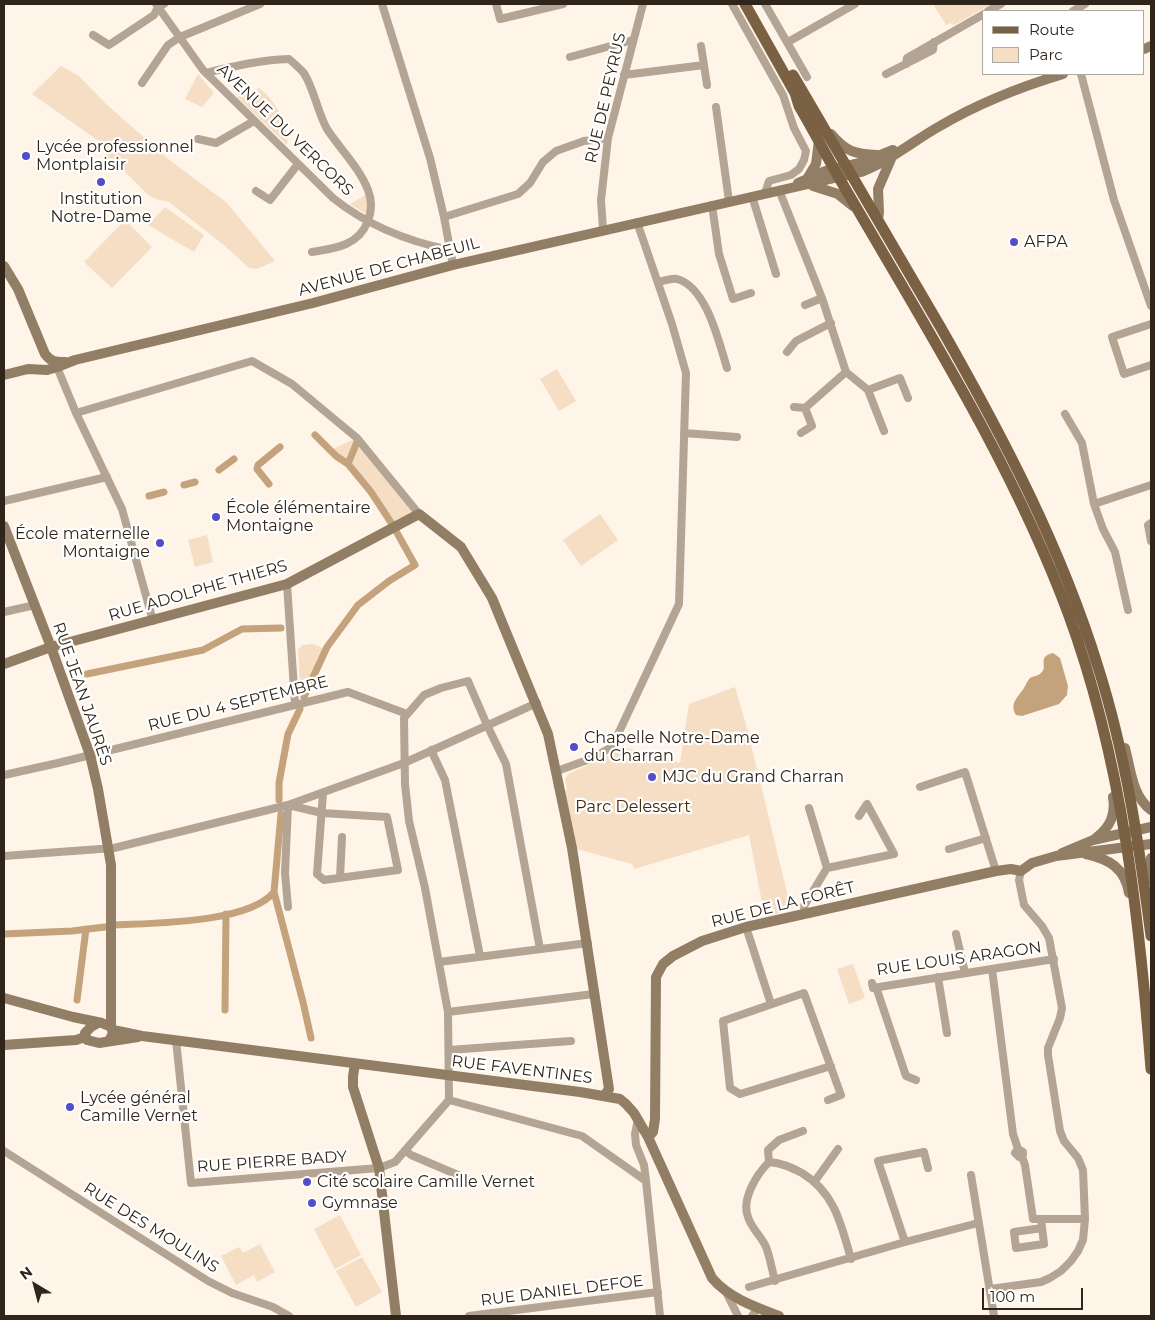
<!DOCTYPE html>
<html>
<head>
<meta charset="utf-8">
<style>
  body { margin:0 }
  #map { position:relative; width:1155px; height:1320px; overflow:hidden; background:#fef4e8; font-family:Montserrat,sans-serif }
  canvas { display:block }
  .frame { position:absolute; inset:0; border:5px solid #2f251a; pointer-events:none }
  .legend { position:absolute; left:982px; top:10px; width:162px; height:65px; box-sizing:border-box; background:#fff; border:1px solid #aca8a3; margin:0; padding:6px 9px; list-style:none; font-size:15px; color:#2f251a }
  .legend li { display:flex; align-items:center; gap:10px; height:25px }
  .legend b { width:25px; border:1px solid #aca8a3 }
  .north { position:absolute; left:10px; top:1260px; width:50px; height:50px; -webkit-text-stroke:4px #fff; paint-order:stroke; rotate:323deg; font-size:14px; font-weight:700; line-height:20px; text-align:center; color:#2f251a }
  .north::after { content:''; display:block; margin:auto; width:18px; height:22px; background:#2f251a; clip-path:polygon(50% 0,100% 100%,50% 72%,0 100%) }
  .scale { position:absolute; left:982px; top:1288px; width:101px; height:22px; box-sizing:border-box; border:2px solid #2f251a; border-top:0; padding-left:6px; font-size:15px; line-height:18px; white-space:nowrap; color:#2f251a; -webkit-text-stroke:4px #fff; paint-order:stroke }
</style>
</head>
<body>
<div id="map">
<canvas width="1155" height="1320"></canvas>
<div class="frame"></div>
<ul class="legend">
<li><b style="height:6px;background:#7b6144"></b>Route</li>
<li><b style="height:14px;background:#f5dec4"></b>Parc</li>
</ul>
<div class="north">N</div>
<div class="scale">100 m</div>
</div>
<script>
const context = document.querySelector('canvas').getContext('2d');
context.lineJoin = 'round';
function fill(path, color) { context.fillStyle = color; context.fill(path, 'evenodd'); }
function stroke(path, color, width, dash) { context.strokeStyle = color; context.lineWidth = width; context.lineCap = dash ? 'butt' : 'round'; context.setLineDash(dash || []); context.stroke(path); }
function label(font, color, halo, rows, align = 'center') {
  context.font = font + ' Montserrat,sans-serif'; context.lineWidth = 4.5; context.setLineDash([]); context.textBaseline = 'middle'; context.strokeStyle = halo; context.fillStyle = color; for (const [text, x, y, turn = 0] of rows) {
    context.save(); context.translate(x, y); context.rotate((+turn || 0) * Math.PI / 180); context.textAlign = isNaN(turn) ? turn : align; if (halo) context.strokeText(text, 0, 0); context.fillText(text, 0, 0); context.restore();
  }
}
fill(new Path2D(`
  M933,4H991L954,25L950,23L946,25Z
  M61,66L79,76L106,104L172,162L226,202L275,261L257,269L249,268L225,246L169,202L155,199L148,195L113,160L107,157L100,142L32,94Z
  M198,74L214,93L202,107L185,99Z
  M259,88C274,98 290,126 287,145L237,97Z
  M367,194L368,215L350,204Z
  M165,207L204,235L194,252L148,225Z
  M125,220L152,247L112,288L84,262Z
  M557,369L576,401L559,411L540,379Z
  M357,438L419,514L392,524L371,492L348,464L330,450Z
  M600,514L618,540L581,566L563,540Z
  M207,535L213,562L195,567L188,540Z
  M311,644L316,645L324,649L305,692L300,690L298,649L303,645Z
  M735,687L748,732L791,909L765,918L749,835L634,869L632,864L576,849L565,791L567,789L565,779L568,774L617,751L619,746L680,763L689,704Z
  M853,964L865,998L849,1004L837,969Z
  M340,1215L361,1255L335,1269L314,1229Z
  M260,1244L275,1272L257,1282L254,1275L236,1285L221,1256L239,1247L243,1253Z
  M362,1257L382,1292L356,1307L336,1271Z`), '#f5dec4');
fill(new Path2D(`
  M1053,653L1060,658L1068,686L1067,695L1059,704L1022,716L1016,715C1009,704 1018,697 1024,688C1026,685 1027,681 1030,678C1034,676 1038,676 1041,673C1049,667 1036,657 1053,653Z`), '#c3a27c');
stroke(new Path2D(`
  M315,435L336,456L348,464L371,492L392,524
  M348,464L357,442
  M219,470L234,459
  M269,484L257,469L258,465L280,447
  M184,485L195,482
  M149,496L164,492
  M87,674L203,650L242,629L281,628
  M304,697L327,647L358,605L389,581L415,565L396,531
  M279,800V783L288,734L300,709
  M274,892L303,1002L311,1038
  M116,925C155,923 249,923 274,892L281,814
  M4,934L72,931L105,927
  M77,1000L86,929
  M225,1010L226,914`), '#c3a27c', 7);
stroke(new Path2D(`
  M156,4L203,70L333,198C368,226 406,241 450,250
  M382,4L430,158L444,217L453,265
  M496,4L500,19L563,4
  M732,4L783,95L794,128L806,151L804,160L799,169L791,175L769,181L765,193
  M765,4L807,77
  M988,11L1001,4
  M1073,11L1085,4
  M93,35L109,45L154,15L158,7L164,4
  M788,42L855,4
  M701,46L707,85
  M570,57L633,40
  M906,64L907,58L984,14
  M206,73C234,66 260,60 289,59C294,63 299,68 303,72C313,85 318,114 327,129C340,149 359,167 368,190C376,210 367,235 346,244C335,249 323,250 312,252
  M886,74L933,50L934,42
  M1081,74L1114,200L1151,306
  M624,75L704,65
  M142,83L168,45L180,37L260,4
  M716,107L729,201
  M198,139L216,143L254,121
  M779,190L822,298L846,372L868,390L884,431
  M256,191L270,200L298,164
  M752,196L776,274
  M712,205L719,254L733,299L751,293
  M444,217L518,194L530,183L543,162L556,151L584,141L608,138
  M603,229L601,200L608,138L643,4
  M658,282C664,281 671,278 677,279C707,287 719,343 727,368
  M805,305L822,298
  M1151,324L1112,337L1124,374L1151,365
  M787,352L796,341L831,323
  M57,367L76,413L122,509L153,621
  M868,390L900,378L908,398
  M794,407L805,408
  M76,413L252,361L292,384L357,438L419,514
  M1065,414L1082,443L1094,504L1103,529L1115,552L1128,610
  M684,433L737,437
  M801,433L812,426L805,408L846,372
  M4,501L107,477
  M1094,504L1151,485
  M1151,523L1148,525L1151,541
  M287,584L295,704
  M4,612L35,605
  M431,750L445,780L480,956
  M557,771L590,759L612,747L679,604L686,373L672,324L637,222
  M4,775L58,763L348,692L407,714
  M920,787L965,772L996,871
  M809,808L827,868
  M949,849L986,838
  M4,856L114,848L288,805L404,763L537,703
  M827,868L894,854L867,804L859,816
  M340,878L342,837
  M288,907L285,873L288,805L322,813L387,817L398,870L324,880L317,874L323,793
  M805,914L804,906L827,868
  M746,927L771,1004
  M956,934L965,973
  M439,962L588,943
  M992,969L1013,1134L1018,1149L1023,1152V1155L1019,1157L1015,1153L1018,1149
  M938,977L947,1033
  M872,983L873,988L1054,959
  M876,987L906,1076L916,1080
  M448,1012L594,994
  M176,1040L191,1183L379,1168L395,1162L449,1100L448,1012L425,888L409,821L405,784L404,718L424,695L441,688L468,681L487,725L506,764L540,949
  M449,1050L571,1041
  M449,1100L582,1136L646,1181
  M828,1100L841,1095L804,993L723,1021L730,1088L740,1094L831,1066
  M638,1119L635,1134L636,1145L644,1165L646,1181L660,1316
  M405,1150L411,1155L465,1178
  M4,1151L208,1281L232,1293L273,1307L289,1316
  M1022,1157L1025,1165L1033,1219H1085
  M769,1162L768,1150L779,1140L803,1131
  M971,1175L994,1316
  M815,1181L838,1149
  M1041,1219L1044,1244L1016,1248L1014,1232L1042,1228
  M905,1242L878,1161L924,1152L928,1168
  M775,1281C772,1270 770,1257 766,1247C762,1237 751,1228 748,1217C741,1199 757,1174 769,1162C782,1163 790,1167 802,1173C835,1193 841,1224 851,1259
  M749,1287L905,1242L978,1223
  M990,1289L1041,1282L1050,1278L1061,1271L1071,1261L1078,1251L1083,1240L1085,1219L1083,1170L1078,1158L1064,1141L1060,1131L1048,1055V1048L1060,1018L1062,1008L1049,938L1042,926L1024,905L1019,880L1021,871
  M725,1290L738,1316
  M469,1316L658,1292
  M752,1316L758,1308`), '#b3a494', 8);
stroke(new Path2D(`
  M1144,49L1151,46
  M831,134C846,152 855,154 877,155
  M807,179L816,164L819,140
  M798,183L825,171L863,162L893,150
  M813,186L838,194L853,206
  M878,219L879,212L878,189L891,159
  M4,266L18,289L45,354C51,362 55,362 65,362
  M4,375L28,369L47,370L57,367L75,360L313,303L453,265L861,172C890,161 913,141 940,126C979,103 1020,87 1063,74
  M4,526L51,647L90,755L98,789L111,865V1027
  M4,664L51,647L287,584L419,514L461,547L492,598L548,734L572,848L609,1089L604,1096
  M1125,748C1131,770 1132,796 1151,810
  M1096,838C1110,827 1116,815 1113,797
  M1062,853L1093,840L1151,827
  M1086,854C1109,859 1125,868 1129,893
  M1145,883L1151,858
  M4,998L73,1017L102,1023L111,1027L113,1033L109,1041
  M98,1023L91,1027L85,1033L87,1040L99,1043L138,1037
  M113,1030L142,1036L580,1092L620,1099L626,1104L634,1113L648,1137L712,1278C729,1298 755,1307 779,1316
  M4,1045L76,1040L85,1037
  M355,1064L353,1076V1087L379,1168L396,1316
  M648,1137L653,1132L655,1119L656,977L663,964L673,956L702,941L746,927L996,871L1011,869L1021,871L1032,863L1056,856L1151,844`), '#927d65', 10);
stroke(new Path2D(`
  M745,4L795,93L799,106C815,133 829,161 845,188C925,326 1012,463 1068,613C1122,759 1139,914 1151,1069
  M793,75C842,159 892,243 941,328C1003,437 1061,547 1098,667C1126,755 1139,845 1151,936`), '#7b6144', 11);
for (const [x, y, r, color] of [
  [26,156,5,"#554dc5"],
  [101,182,5,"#554dc5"],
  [1014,242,5,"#554dc5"],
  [216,517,5,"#554dc5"],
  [160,543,5,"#554dc5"],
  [574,747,5,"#554dc5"],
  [652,777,5,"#554dc5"],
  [70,1107,5,"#554dc5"],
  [307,1182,5,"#554dc5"],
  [312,1203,5,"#554dc5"]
]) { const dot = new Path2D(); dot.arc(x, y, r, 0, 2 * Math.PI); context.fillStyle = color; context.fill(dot); stroke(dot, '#fff', 2); }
label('16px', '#2f251a', '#fff', [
  ["RUE DE PEYRUS",606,98,-77],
  ["AVENUE DU VERCORS",285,130,44],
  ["AVENUE DE CHABEUIL",389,267,-15],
  ["RUE ADOLPHE THIERS",198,591,-16],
  ["RUE JEAN JAURÈS",82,694,71],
  ["RUE DU 4 SEPTEMBRE",238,704,-14],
  ["RUE DE LA FORÊT",783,905,-14],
  ["RUE LOUIS ARAGON",959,959,-8],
  ["RUE FAVENTINES",522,1070,7],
  ["RUE PIERRE BADY",272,1162,-4],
  ["RUE DES MOULINS",151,1228,32],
  ["RUE DANIEL DEFOE",562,1291,-7]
]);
label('16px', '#2f251a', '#fff', [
  ["Lycée professionnel",36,147],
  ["Montplaisir",36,165],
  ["Institution",101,199,"center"],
  ["Notre-Dame",101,217,"center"],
  ["AFPA",1024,242],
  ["École élémentaire",226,508],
  ["Montaigne",226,526],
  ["École maternelle",150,534,"right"],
  ["Montaigne",150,552,"right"],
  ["Chapelle Notre-Dame",584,738],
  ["du Charran",584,756],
  ["MJC du Grand Charran",662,777],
  ["Lycée général",80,1098],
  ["Camille Vernet",80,1116],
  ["Cité scolaire Camille Vernet",317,1182],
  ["Gymnase",322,1203]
], 'left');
label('16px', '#402909', '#fff', [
  ["Parc Delessert",633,807]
]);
</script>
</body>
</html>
